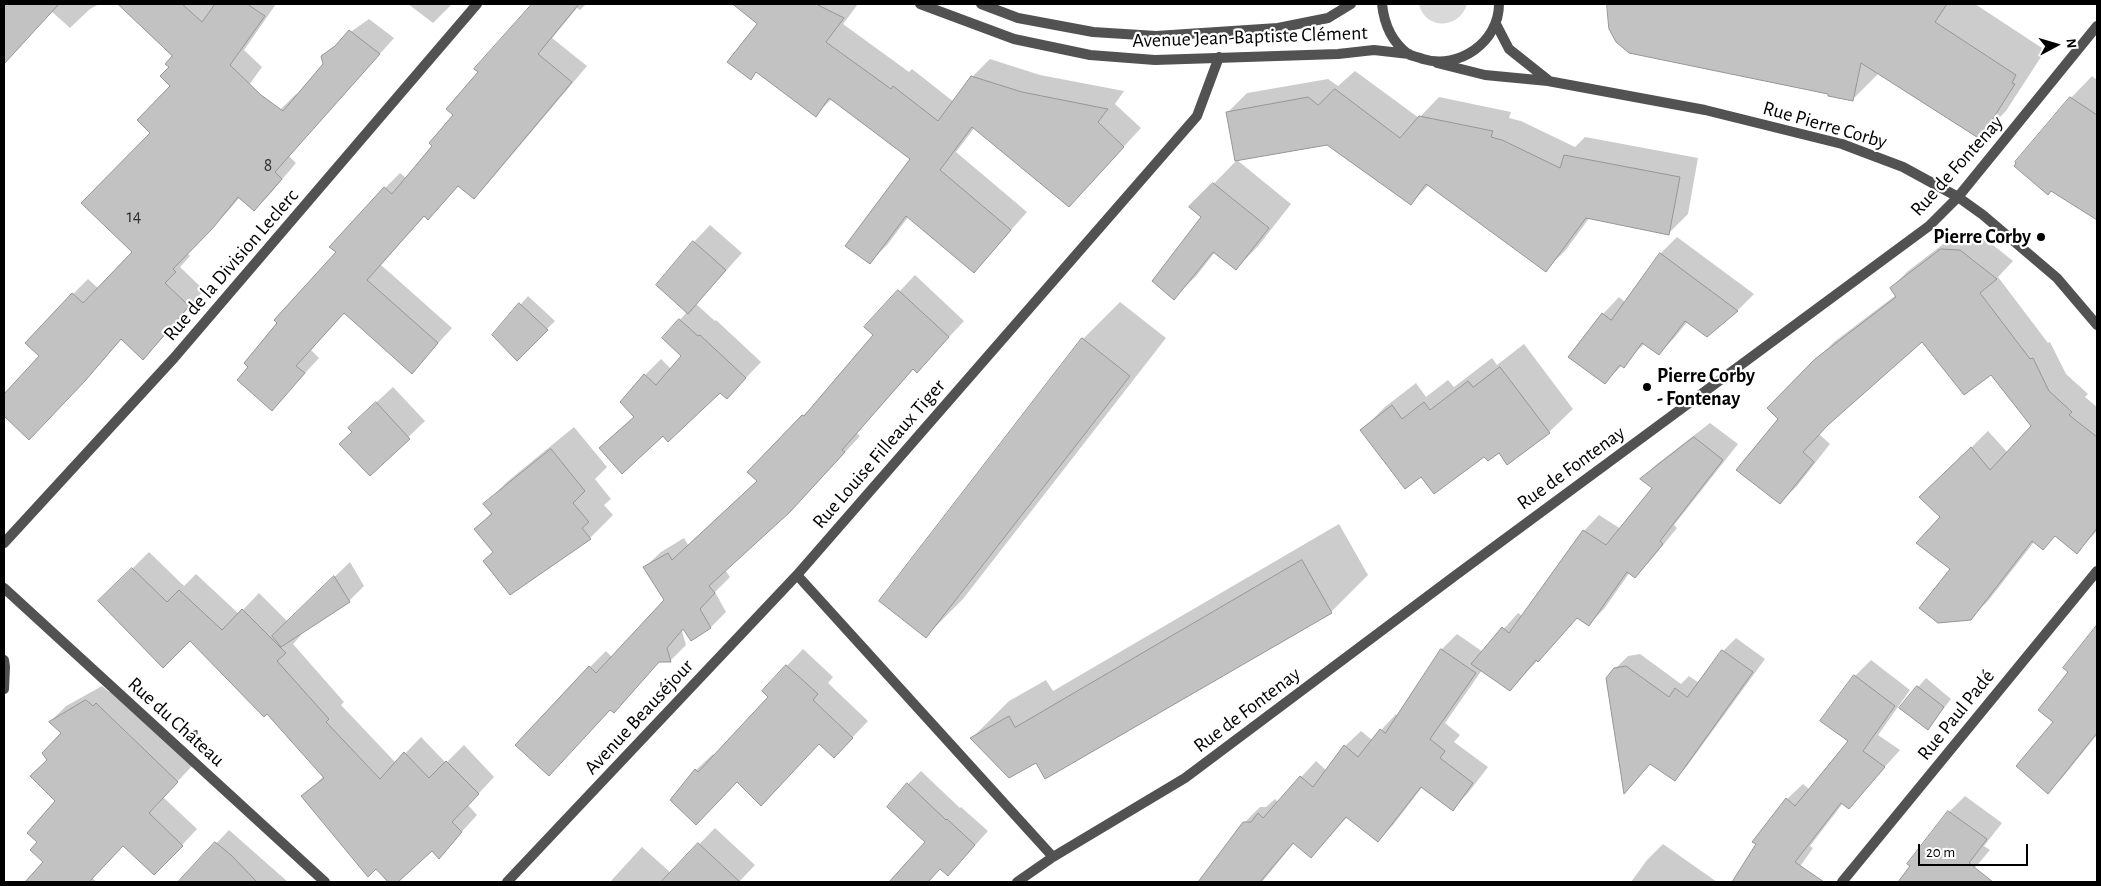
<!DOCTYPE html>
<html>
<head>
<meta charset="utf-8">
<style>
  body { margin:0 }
  #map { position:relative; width:2101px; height:886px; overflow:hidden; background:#fff; font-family:"Alegreya Sans",sans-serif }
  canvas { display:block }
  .frame { position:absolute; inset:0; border:5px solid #000; pointer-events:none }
  .north { position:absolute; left:2031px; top:20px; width:50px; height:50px; -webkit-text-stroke:4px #fff; paint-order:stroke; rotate:84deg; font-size:14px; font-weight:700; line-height:20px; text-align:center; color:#000 }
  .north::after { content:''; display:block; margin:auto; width:18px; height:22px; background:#000; clip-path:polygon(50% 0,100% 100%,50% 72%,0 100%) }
  .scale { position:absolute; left:1918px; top:844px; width:110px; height:22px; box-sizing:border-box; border:2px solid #000; border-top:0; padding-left:6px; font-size:15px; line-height:18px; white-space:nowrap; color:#000; -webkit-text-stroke:4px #fff; paint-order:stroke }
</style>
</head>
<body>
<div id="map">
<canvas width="2101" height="886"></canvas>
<div class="frame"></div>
<div class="north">N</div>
<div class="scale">20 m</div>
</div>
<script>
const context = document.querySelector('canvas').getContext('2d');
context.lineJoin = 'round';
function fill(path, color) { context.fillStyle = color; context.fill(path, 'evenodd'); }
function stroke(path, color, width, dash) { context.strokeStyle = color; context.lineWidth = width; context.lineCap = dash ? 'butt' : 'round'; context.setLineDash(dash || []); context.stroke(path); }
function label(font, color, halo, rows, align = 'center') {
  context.font = font + ' "Alegreya Sans",sans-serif'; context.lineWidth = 4.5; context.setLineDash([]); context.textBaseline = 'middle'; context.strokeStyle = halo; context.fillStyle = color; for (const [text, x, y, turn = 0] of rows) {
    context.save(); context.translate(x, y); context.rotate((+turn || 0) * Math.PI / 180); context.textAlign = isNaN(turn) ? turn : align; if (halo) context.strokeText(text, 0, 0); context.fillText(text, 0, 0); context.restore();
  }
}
fill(new Path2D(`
  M1419,4H1467C1460,29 1425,31 1419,4Z`), '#d9d9d9');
fill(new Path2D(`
  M4,4H99L90,9L70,28L51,11L4,62Z
  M120,4L215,5L276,4L244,50L262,67L223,121L252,143L281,109L296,94L298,95L325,64L336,46L352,31L369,19L394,38L289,156L296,163L269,195L254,210L240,197L228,211L187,253L190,256L180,267L204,290L158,343L143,358L122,338L100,364L29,439L4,414V396L41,356L73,294L88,279L99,289L133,252L152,132L172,86L170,67L174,56Z
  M408,4H452L433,23Z
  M533,4H586L580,10L577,8L552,38L587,66L489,182L474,197L459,185L428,219L425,215L381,265L452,328L412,372L345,312L311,350L319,358L272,409L337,252L385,188L400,173L407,179L434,146L480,72L476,69Z
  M735,4H858L843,24L909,72L912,69L954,102L972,77L990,59L1040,75L1124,91L1115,104L1141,128L1069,206L975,127L956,152L1027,212L974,272L909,216L887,245L870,262L912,158L832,99L815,115L757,71L750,78L758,23Z
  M1613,4H1975L2042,48L2038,56L2041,57L2006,111L1979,138L1879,73L1852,100L1609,11Z
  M1355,71L1419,118L1439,97L1511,112L1509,118L1521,121L1575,147L1585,137L1698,158L1688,214L1668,234L1590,217L1565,251L1545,270L1429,185L1411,203L1327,144L1237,160L1291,204L1259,245L1236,269L1215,252L1197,275L1174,298L1203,217L1191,207L1236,161L1228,112L1247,93L1328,79L1338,86Z
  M2092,76L2097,80V219L2052,189L2071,98Z
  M710,225L742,253L696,304L715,321L716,320L761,362L743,381L720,391L664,435L600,449L635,416L645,375L661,359L671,369L683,356L663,338L688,311L694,242Z
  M1959,232L1978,233L2013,261L1998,277L2048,343L2050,342L2066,374L2088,394L2085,397L2097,407V531L2077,552L2056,535L2043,548L2034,542L1988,601L1970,618L1952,569L1941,517L1921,497L1988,431L2008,453L2033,426L1991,373L1922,341L1834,419L1819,434L1830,444L1797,486L1780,503L1779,419L1769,408L1834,342L1896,295L1891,288L1908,271Z
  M1677,237L1754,294L1738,310L1707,335L1688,321L1675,337L1659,354L1645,343L1605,382L1603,314L1619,297L1625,302L1661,253Z
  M915,275L964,321L917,371L914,368L857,433L860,436L806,495L725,570L730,577L715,592L726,612L711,627L684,629L682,631L686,645L670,661H660L614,712L590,667L606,651L612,657L666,600L645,567L661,552L684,538L688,545L758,480L803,416L819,400L875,335L866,327Z
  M528,296L555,321L517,359L494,335Z
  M1120,302L1166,338L963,599L926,636L1083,339Z
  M1524,344L1573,409L1549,432L1499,452L1421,475L1362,430L1385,407L1416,383L1426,397L1448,380L1454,387L1492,358L1497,365Z
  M393,387L425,421L370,474L354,432L366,412Z
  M1710,423L1738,444L1674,525L1677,528L1650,561L1635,577L1630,572L1604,609L1588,625L1578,617L1510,690L1482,670L1445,723L1460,735L1454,742L1488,767L1468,793L1453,809L1423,786L1393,825L1378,841L1348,816L1311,857L1294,843L1262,882H1199L1244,823L1260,807H1266L1275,799L1278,802L1316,761L1327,771L1345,746L1361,731L1372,740L1396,714L1398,716L1442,649L1457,634L1483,652L1518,613L1522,616L1584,531L1599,515L1621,529L1653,488L1641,479L1657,464Z
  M574,427L607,467L595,479L611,499L604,505L613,515L590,538L494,551L476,529L492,512L485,504L508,481Z
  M1339,524L1368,575L1331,612L1045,778L1036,761L972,738L1009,701L1046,680L1053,691Z
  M149,552L184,586L196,574L239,614L259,593L288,622L350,562L364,586L349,601L299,633L301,635L293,644L344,702L341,705L396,763L421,737L446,763L464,745L494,777L468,805L477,815L439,857L432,849L396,882H390L303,796L324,776L267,712L190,639L100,601Z
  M2097,628V721L2091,729L2097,735L2062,778L2048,792L2055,722L2070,672L2065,668Z
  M1736,638L1765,659L1687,766L1675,779L1651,763L1625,791L1615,669L1628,656L1640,654L1681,684L1689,676L1699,683L1723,651Z
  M803,649L833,677L828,683L868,721L850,740L819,743L738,781L671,800L696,770L713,754L715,756L770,697L763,691Z
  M1871,660L1910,690L1878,735L1900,750L1849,807L1843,803L1810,846L1813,848L1789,882H1733L1787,799L1803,784L1810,790L1850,741L1855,676Z
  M1926,678L1951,699L1928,728L1900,708Z
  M102,686L109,692L112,689L192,766L163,797L197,829L170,858L124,844L92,878L97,882H28L45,862L39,842L57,801L49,760L62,733L50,722L66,706Z
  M921,771L960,808L961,807L988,831L961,861L941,868L926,882H907L898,874L927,842L908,784Z
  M1965,796L2002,823L1984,846L1990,850L1963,882H1899L1949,812Z
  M715,828L755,865L739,882H610L642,847L671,873Z
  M229,830L288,882H200L189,872Z
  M1663,844L1717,882H1631L1647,860Z`), '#0003');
const building = new Path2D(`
  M4,4H59L4,64Z
  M118,4H182L202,22L215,4H247L265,16L230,65L261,95L283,111L323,64L321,56L335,46L349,30L380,54L275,172L282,179L254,211L238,197L213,228L173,269L176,272L165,283L189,306L143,360L121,339L85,381L29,440L4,416V394L39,356L25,343L72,293L83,303L132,252L81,203L150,133L137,120L170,86L160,76L169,67L165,64L172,56Z
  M532,4H579L538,54L572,82L474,199L458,186L428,220L424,216L367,280L438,343L412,374L344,313L296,366L305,373L272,411L237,380L248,367L244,363L277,323L274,320L336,252L329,247L384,187L392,194L432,146L429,143L453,115L446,109L478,72L474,69Z
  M733,4H816L844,18L826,42L891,89L893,86L938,121L971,76L1022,92L1108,109L1098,122L1124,147L1069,207L972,127L940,170L1011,230L974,273L906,216L870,264L845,246L910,159L829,98L816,117L756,72L751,80L727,62L757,24Z
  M1607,4H1947L1935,22L2016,75L2012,83L2015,84L1980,139L1861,63L1853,101L1828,96V94L1629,53L1616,42L1609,29Z
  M1335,89L1400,138L1419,116L1493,131L1491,137L1502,140L1560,168L1564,155L1680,177L1669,235L1586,218L1546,272L1426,184L1411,205L1327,145L1235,161L1226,112L1308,97L1318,105Z
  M2070,97L2097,115V220L2051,191L2048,195L2014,166L2016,163L2015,162Z
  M1213,183L1269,228L1236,270L1213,252L1174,300L1152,281L1201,217L1189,207Z
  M693,241L726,270L688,314L656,285Z
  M1941,249L1960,250L1997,279L1980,293L2030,359L2033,358L2049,391L2072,412L2069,415L2097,437V528L2077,554L2055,536L2043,550L2032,541L1971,620L1938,623L1919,608L1950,569L1916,543L1940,517L1919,497L1971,447L1990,470L2031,426L1991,375L1964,395L1922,342L1828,425L1803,452L1814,462L1780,504L1736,470L1778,419L1767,408L1815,359L1896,297L1890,288Z
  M1660,253L1738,311L1707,337L1685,321L1659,355L1642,343L1624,368L1620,365L1605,384L1568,357L1602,313L1611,320Z
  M898,290L949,337L917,373L913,369L842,450L845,452L790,512L709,586L715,593L700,609L711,628L691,641L683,629L667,648L671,662H659L614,713L610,710L549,776L515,745L589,666L596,673L664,600L643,567L668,553L672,560L757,481L747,472L802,415L804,416L873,335L864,327Z
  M519,303L548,330L517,361L492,335Z
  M679,319L698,336L700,335L746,378L727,399L720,393L668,442L663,436L622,474L599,448L634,417L620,402L644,374L656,385L681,356L662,338Z
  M1082,338L1130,376L926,638L879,601Z
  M1500,367L1550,433L1507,465L1499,453L1488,461L1484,457L1434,494L1421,477L1405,489L1360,430L1392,405L1402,419L1424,402L1430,410L1468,381L1473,387Z
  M376,402L410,439L370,476L339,444L352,432L348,428Z
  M1694,437L1723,460L1660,541L1663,544L1635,578L1627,572L1589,626L1577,618L1538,662L1536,660L1510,691L1471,664L1502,627L1509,633L1583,530L1606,545L1652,488L1640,479Z
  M551,449L585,491L573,503L589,522L582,528L591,539L510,595L483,561L493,552L474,529L492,514L483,504Z
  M1302,560L1332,613L1045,779L1036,763L1009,778L970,738L1009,716L1015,727Z
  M132,568L167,602L179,590L222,630L242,609L286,653L277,661L329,719L326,722L380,779L404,752L429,778L446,761L479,794L452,822L462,832L439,859L432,851L398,882H388L376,869L368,877L301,796L324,778L267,714L264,717L190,641L163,668L98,601Z
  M334,576L350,602L281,647L272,636Z
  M2097,625V733L2048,794L2016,766L2053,722L2038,710L2068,672L2063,668Z
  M1441,649L1476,673L1430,739L1445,751L1440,758L1473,783L1453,811L1421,787L1378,842L1346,817L1311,858L1293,843L1260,882H1198L1243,822H1251L1258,813L1263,818L1300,776L1313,787L1344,745L1358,757L1380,729L1385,733Z
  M1722,650L1753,672L1675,781L1650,764L1624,794L1606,678L1614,668L1626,666L1669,697L1675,688L1687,697Z
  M786,665L818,694L813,700L853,738L834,758L819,744L761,806L737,782L696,825L670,800L695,769L698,772L768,697L762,691Z
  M1854,675L1895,706L1863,751L1885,767L1849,809L1841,803L1795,862L1824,882H1732L1756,844L1752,842L1786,798L1795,806L1848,741L1820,721Z
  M1917,686L1944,707L1928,730L1899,708Z
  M86,700L93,706L96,703L178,782L149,813L183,846L154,875L123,846L89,882H25L43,862L30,850L37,842L27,833L55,801L30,776L47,760L42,753L61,733L49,722Z
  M907,783L946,820L947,819L975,845L948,876L940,869L928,882H889L925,842L887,807Z
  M1948,811L1987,839L1969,863L1993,882H1898L1910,866L1907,864Z
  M215,842L231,855L257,882H178Z
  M698,843L740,882H661Z`);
fill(building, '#c2c2c2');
stroke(building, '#969696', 1);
stroke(new Path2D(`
  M1496,24L1509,49L1548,80
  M1437,63L1485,75L1548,81L1705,110L1842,144L1903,167L1958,197L1983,215L2057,278L2097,325
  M4,543L174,358L477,4
  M4,588L325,882
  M4,660L5,667L4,689
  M1053,857L797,575L1197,116L1219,57
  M507,882L797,575
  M1017,882L1053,857L1185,778L1456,575L1929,226L1958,197L2097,26
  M1842,882L2097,571`), '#525252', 10);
stroke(new Path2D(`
  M920,4L1014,39L1090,55L1155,60L1338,54L1374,50L1409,54
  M981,4L1018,18L1093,32L1156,36L1278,28L1328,18L1351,4
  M1382,4C1384,23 1392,42 1408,54C1412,56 1418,57 1423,59C1459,70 1499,42 1499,4`), '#525252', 10);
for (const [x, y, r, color] of [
  [2041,237,5,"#000"],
  [1647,387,5,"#000"]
]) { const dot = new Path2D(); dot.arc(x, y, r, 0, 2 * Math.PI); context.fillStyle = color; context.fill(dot); stroke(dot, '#fff', 2); }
label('18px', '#303030', null, [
  ["8",268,166],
  ["14",134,217]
]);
label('20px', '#000', '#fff', [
  ["Avenue Jean-Baptiste Clément",1250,37,-2],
  ["Rue Pierre Corby",1825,125,16],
  ["Rue de Fontenay",1957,166,-48],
  ["Rue de la Division Leclerc",231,265,-49],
  ["Rue Louise Filleaux Tiger",879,454,-49],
  ["Rue de Fontenay",1571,468,-36],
  ["Rue de Fontenay",1247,710,-37],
  ["Rue Paul Padé",1956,715,-51],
  ["Avenue Beauséjour",639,717,-47],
  ["Rue du Château",176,722,42]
]);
label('bold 20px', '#000', '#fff', [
  ["Pierre Corby",2031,237],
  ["Pierre Corby",1657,376,"left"],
  ["- Fontenay",1657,399,"left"]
], 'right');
</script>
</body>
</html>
